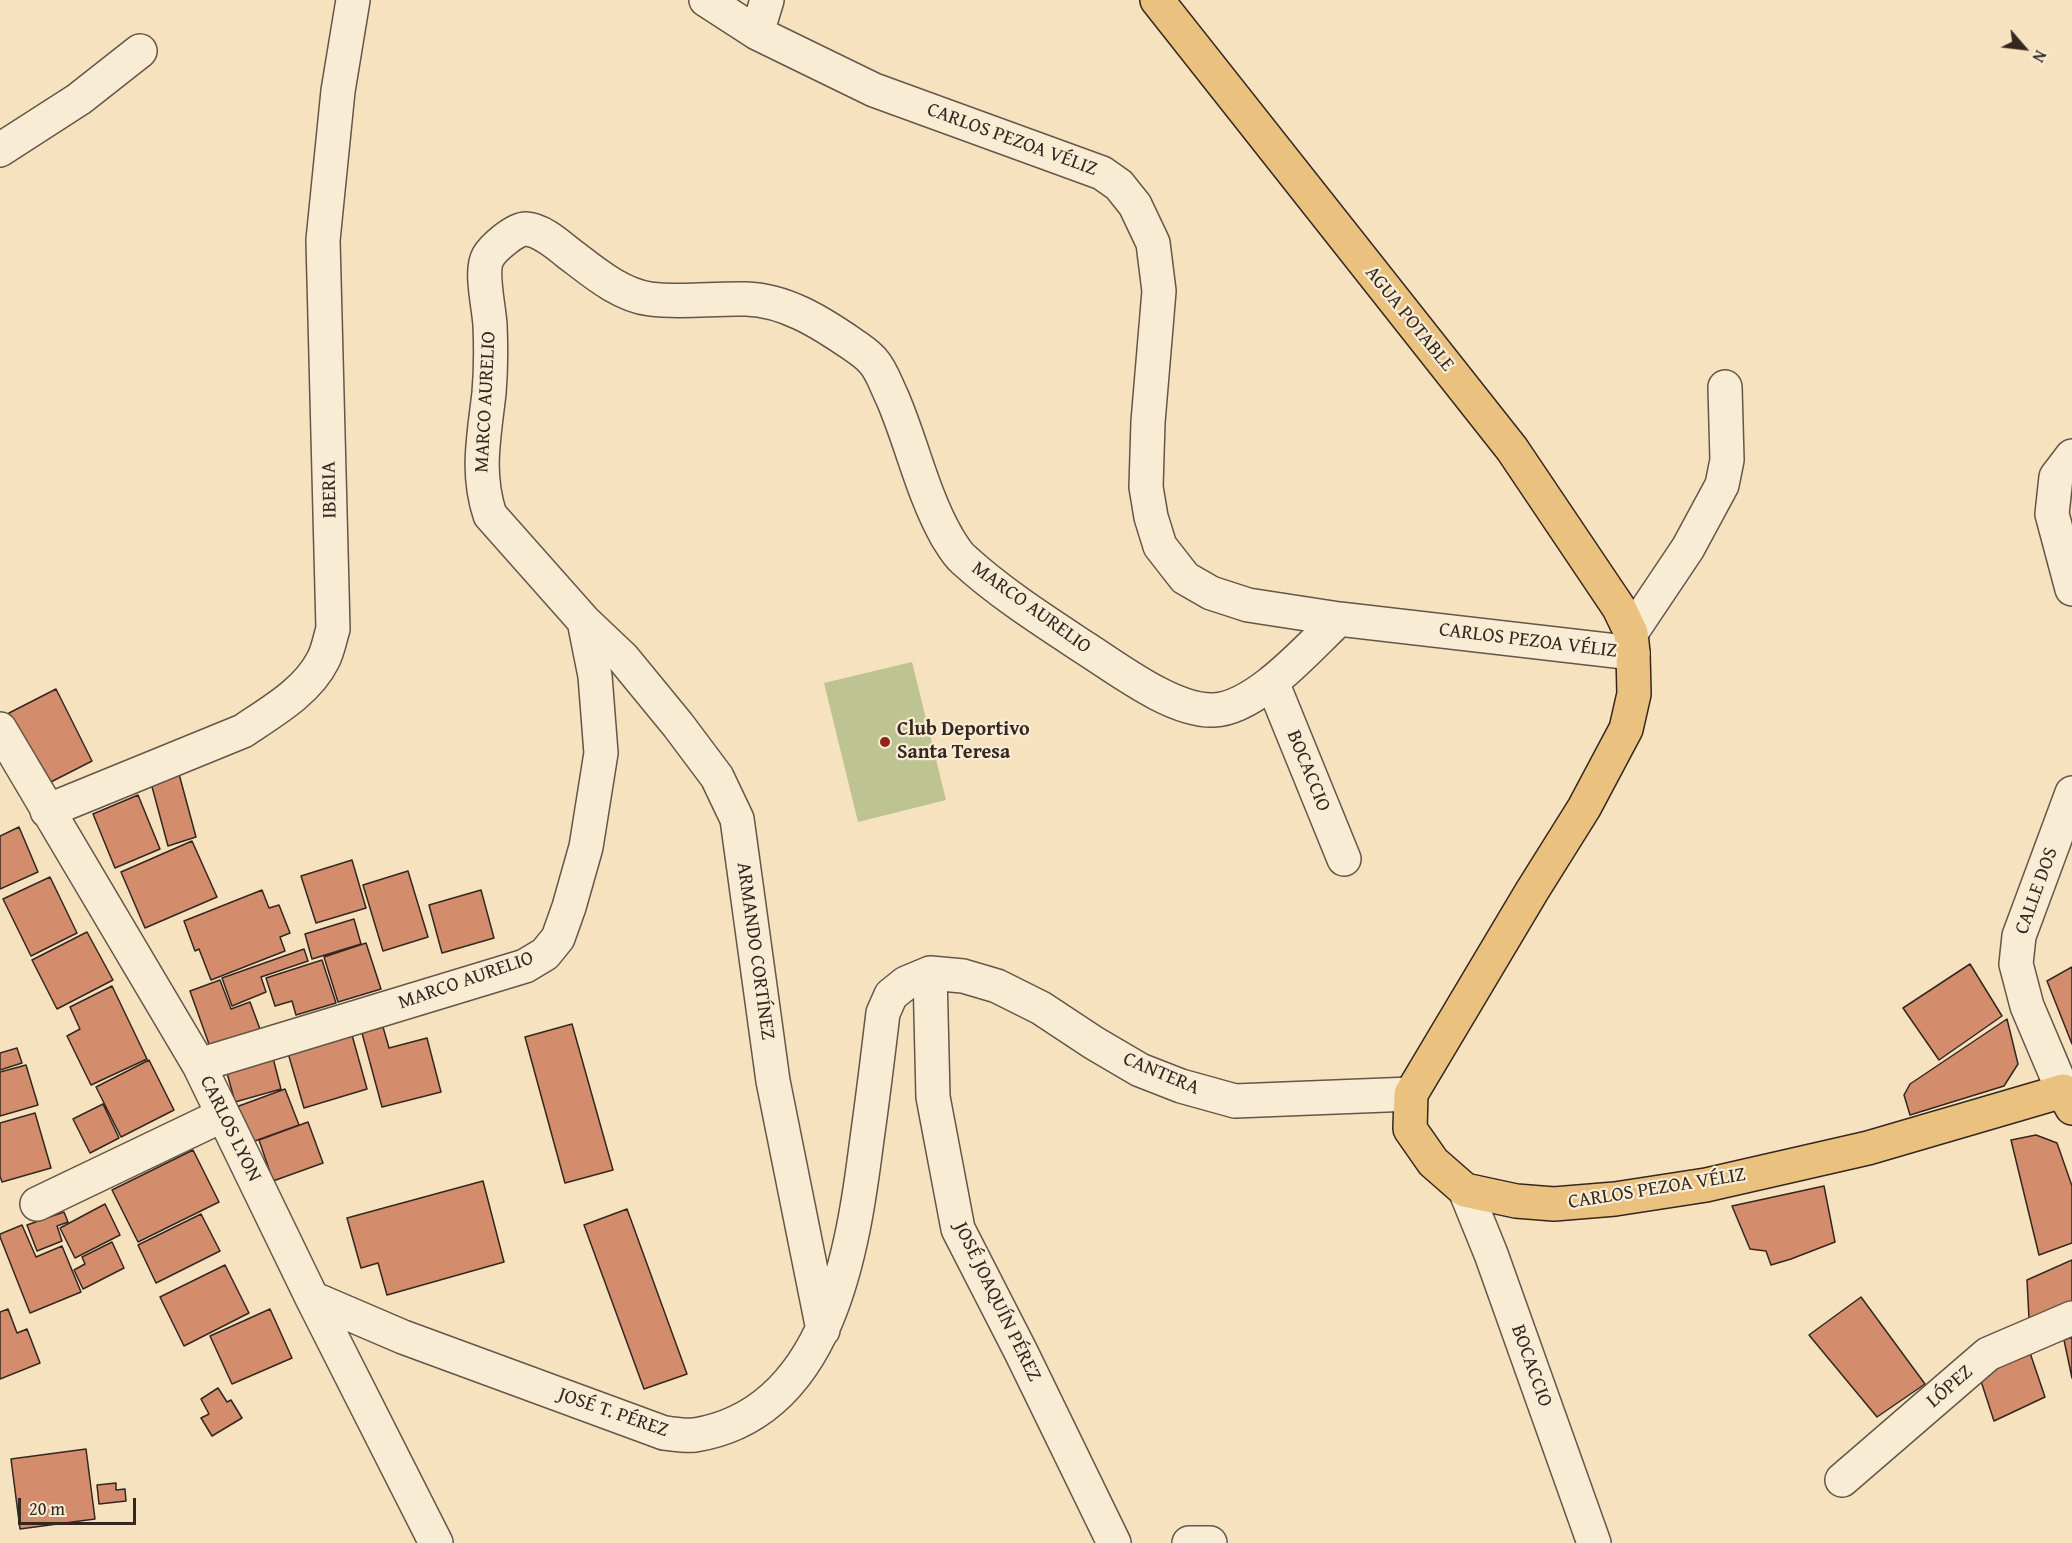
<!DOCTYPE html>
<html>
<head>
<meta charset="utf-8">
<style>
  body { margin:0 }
  #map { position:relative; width:2072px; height:1543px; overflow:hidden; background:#f6e2bf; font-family:"Gentium Book Plus",serif }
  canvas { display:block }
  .north { position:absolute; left:1994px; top:18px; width:60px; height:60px; -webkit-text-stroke:4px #f9ecd5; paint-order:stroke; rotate:118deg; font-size:16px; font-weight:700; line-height:24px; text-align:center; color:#332720 }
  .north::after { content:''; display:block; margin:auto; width:21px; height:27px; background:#332720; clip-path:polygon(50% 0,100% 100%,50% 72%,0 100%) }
  .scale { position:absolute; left:18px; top:1498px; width:118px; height:27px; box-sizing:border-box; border:3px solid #332720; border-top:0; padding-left:8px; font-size:18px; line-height:21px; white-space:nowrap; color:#332720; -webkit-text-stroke:4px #f9ecd5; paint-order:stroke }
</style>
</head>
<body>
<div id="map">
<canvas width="2072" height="1543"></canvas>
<div class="north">N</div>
<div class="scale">20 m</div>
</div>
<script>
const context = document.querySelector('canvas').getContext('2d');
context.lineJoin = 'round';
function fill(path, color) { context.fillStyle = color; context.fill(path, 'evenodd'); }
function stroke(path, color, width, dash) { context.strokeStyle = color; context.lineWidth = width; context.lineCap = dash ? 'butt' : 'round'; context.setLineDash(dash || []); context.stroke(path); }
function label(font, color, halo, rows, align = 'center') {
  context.font = font + ' "Gentium Book Plus",serif'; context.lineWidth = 4.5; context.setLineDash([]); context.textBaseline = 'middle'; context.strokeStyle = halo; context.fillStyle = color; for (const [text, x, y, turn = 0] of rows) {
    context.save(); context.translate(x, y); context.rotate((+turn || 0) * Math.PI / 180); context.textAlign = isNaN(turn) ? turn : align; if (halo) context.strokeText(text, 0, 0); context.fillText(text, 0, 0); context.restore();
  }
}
fill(new Path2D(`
  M912,662L946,800L858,822L824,683Z`), '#bdc391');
const building = new Path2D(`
  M56,689L92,761L45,785L9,713Z
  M179,774L196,837L168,846L151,783Z
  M138,795L160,849L115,868L93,814Z
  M19,827L38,872L0,889V836Z
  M192,841L217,897L145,928L121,872Z
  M352,860L366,908L316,923L301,876Z
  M408,871L428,937L383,951L363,885Z
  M50,877L77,933L31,956L3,899Z
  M262,890L269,908L279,905L290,933L280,937L285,951L211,980L199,949L195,951L184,921Z
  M481,890L494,938L442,953L429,905Z
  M354,919L361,944L312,959L305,934Z
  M87,932L113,980L57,1009L32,960Z
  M366,943L381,989L338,1002L324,957Z
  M304,949L308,961L261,977L266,992L232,1006L222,978Z
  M322,960L336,1003L296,1015L292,1001L275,1006L266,978Z
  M1970,964L2002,1016L1939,1060L1903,1008Z
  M2072,967V1044L2047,981Z
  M220,980L231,1009L250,1002L260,1029L210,1047L190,991Z
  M112,986L147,1059L91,1085L67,1036L80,1029L70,1007Z
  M2007,1019L2018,1064L2004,1086L1910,1115L1904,1095L1910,1084Z
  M572,1024L613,1170L565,1183L525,1037Z
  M383,1027L389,1048L427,1038L441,1092L382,1107L362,1033Z
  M352,1035L367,1089L304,1108L288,1053Z
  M17,1048L22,1063L0,1070V1053Z
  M273,1058L281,1089L235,1102L227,1073Z
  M149,1060L174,1110L121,1137L96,1087Z
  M26,1065L38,1105L0,1116V1072Z
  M285,1089L299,1125L241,1146L228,1110Z
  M103,1104L119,1138L90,1153L73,1119Z
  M35,1113L51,1168L2,1182L0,1176V1123Z
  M308,1122L323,1163L273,1181L259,1140Z
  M2036,1135L2057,1143L2072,1186V1243L2039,1255L2011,1140Z
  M193,1150L219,1202L138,1242L112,1190Z
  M483,1181L504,1262L387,1295L378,1263L361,1268L347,1218Z
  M1824,1186L1835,1242L1791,1259L1771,1265L1766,1251L1750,1249L1732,1206Z
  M105,1204L120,1235L75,1258L60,1228Z
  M627,1209L687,1374L644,1389L584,1225Z
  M64,1212L68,1222L57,1226L62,1241L37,1251L27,1225Z
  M201,1214L220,1251L156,1283L138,1245Z
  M22,1225L36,1257L62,1246L81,1292L30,1313L0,1237V1234Z
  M112,1242L124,1268L83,1289L74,1270L85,1264L82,1257Z
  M2072,1260V1304L2029,1319L2027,1280Z
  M225,1265L249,1313L184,1346L160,1297Z
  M1861,1297L1925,1384L1877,1417L1809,1335Z
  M8,1309L17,1333L27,1329L40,1363L0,1379V1312Z
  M270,1309L292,1358L232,1384L210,1336Z
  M2072,1337V1378L2064,1340Z
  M2028,1347L2045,1397L1994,1421L1980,1378Z
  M218,1388L227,1402L231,1400L242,1418L212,1436L201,1418L209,1414L201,1399Z
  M86,1449L95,1519L20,1529L11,1459Z
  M116,1483V1490L125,1489L126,1501L99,1504L97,1485Z`);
fill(building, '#d38d6d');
stroke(building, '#332720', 1.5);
const minor = new Path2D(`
  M706,0L757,33L874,90L1102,173L1119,185L1135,205L1153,243L1159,291L1148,422L1146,487L1151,517L1160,546L1185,578L1211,593L1248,605L1339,619L1633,653
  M757,33L767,0
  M0,150L79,99L140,51
  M2072,456L2056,477L2052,514L2072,589
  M1631,633L1688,548L1722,485L1727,460L1725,387
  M1272,682L1344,859
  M0,729L199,1065L312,1298L436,1543
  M47,811L243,731C271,712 307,692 323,660C328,651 330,638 333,629L323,240L338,91L353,0
  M930,973L933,1097L958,1229L1021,1352L1114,1543
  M199,1065L525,966L545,954L558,938L569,907L586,847L601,753L595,676L584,621
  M2063,1091L2027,1006L2016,964L2019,936L2072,793
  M1465,1190L1491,1254L1594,1543
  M37,1204L223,1115
  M312,1298L403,1337L664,1433C674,1434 685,1436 695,1435C830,1413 853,1249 867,1139C873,1097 878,1055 883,1013L891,995L906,983L930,973L963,976L997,986L1041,1008L1094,1043L1140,1070L1181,1086L1235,1101L1411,1094
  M823,1330L773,1081L737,819L717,777L678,725L623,658L584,621L490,515C476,473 484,437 489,393C491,370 491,348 490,325C489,307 480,271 488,257C493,248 516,228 526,229C541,230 556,243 567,252C591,270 619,295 650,299C682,303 714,298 746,299C785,300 820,322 852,344C859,349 867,354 873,361C882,371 886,385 892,397C912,443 922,493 947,537C952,545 957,554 963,559C1000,593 1044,621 1085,648C1118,669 1174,712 1214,710C1257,708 1309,647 1339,619
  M1842,1480L1988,1354L2072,1318
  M1189,1543H1210`);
const major = new Path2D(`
  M1157,0L1512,449L1619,608L1631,633L1633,653L1634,694L1626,729L1584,808L1532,891L1411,1094L1410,1129L1433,1162L1465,1190L1516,1201L1554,1204L1615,1199L1706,1185L1868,1148L2063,1091L2072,1108`);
stroke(minor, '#645648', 36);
stroke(major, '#332720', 36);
stroke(minor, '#f9ecd5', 33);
stroke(major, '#ebc180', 33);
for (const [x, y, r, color] of [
  [885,742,6,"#8f2418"]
]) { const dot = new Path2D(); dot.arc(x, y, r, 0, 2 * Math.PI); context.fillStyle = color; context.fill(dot); stroke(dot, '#f9ecd5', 2); }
label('20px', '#332720', '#f9ecd5', [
  ["CARLOS PEZOA VÉLIZ",1012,140,20],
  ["AGUA POTABLE",1409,319,51],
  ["MARCO AURELIO",486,402,-87],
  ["IBERIA",330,490,-91],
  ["MARCO AURELIO",1031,608,36],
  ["CARLOS PEZOA VÉLIZ",1528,641,7],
  ["BOCACCIO",1308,771,68],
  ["CALLE DOS",2037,891,-70],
  ["ARMANDO CORTÍNEZ",755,951,82],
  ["MARCO AURELIO",466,981,-19],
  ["CANTERA",1161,1074,23],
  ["CARLOS LYON",230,1129,64],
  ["CARLOS PEZOA VÉLIZ",1657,1189,-9],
  ["JOSÉ JOAQUÍN PÉREZ",997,1302,64],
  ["BOCACCIO",1531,1366,70],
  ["LÓPEZ",1950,1387,-41],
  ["JOSÉ T. PÉREZ",613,1413,19]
]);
label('bold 20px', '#332720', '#f9ecd5', [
  ["Club Deportivo",897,730],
  ["Santa Teresa",897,753]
], 'left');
</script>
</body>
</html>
